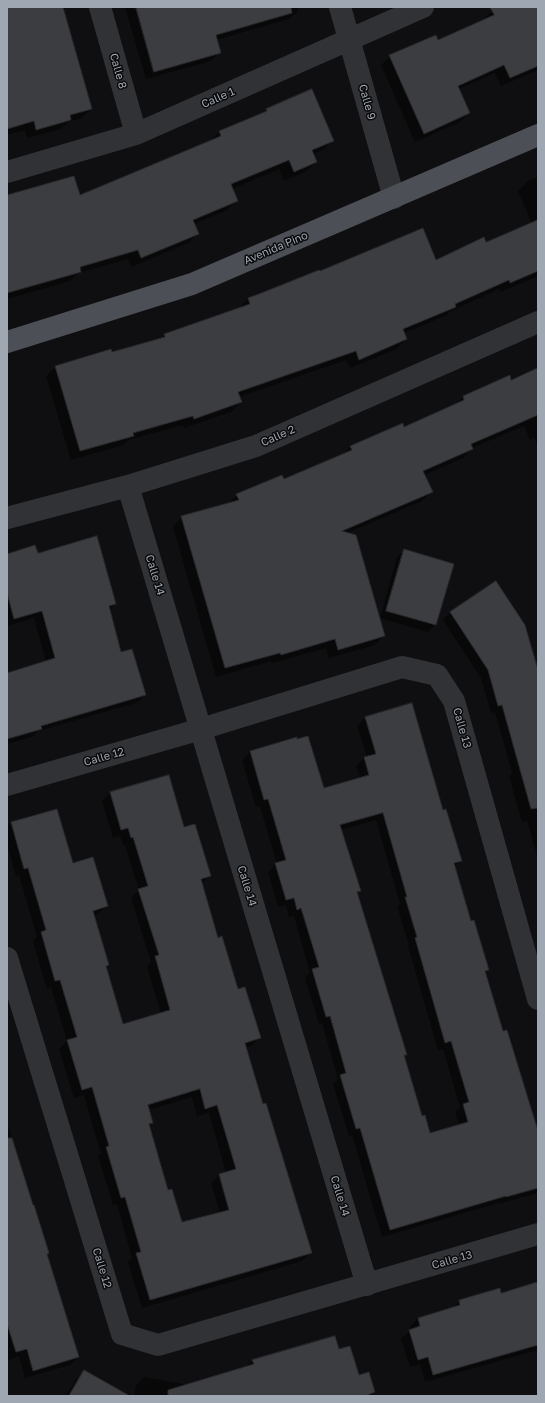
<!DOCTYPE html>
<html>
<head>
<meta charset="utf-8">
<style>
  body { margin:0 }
  #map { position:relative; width:545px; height:1403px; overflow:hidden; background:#0f0f11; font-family:"Golos Text",sans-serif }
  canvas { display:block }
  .frame { position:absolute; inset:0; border:8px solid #9fa7b3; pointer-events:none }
</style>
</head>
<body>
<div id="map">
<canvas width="545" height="1403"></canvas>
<div class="frame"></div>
</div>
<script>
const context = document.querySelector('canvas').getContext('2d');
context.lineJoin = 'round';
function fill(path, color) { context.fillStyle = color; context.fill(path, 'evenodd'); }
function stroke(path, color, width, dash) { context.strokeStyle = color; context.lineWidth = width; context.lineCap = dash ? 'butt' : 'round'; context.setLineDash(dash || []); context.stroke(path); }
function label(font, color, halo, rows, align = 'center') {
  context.font = font + ' "Golos Text",sans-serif'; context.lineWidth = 3; context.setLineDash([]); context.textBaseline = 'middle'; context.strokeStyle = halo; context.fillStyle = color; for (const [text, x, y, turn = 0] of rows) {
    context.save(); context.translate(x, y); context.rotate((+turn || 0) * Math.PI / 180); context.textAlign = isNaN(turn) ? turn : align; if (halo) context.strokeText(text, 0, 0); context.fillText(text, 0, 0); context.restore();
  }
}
fill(new Path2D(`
  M7,7H62L91,109L82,118L68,122L61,129L27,138L25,130L7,135Z
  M125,7H297L298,11L289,19L216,40L219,53L211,61L146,79Z
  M501,7H538V70L501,86L495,73L459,89L469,113L460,122L415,142L381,65L390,56L438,42L483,20L492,11Z
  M267,110L333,141L323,150L313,154L316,162L307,171L284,181L279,169L232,189L237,200L227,210L194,224L198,234L188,243L131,267L128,259L78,273L70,281L7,299V196L79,197L210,141L219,132L264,113Z
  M538,177V276L500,292L499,289L451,311L445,316L404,333L406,339L397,349L350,368L346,360L239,397L241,402L231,412L184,428L183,425L128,440L123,445L71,460L46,376L56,367L111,353L160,339L165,335L239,308L248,299L264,293L319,273L435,261L485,243L532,223L518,191L528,181Z
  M538,369V447L534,438L530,440L524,426L472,448L463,458L424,475L431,492L422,501L347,533L384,636L375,645L329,658L326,648L272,663L271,661L216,677L173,526L182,517L228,504L237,495L283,481L343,454L351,447L404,428L454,406L463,397L509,377L511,381Z
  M404,550L436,624L428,632L380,618L397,557Z
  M37,554L115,604L109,610L121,653L145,695L136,703L38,731L32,737L7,744V681L47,666L34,618L7,626V555Z
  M450,613L538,674V859L527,821L522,822L509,776L512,773L495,712L491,713L481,678L443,620Z
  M411,705L442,811L461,861L454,867L470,922L488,969L484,973L502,1032L538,1134V1193L498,1204V1203L382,1237L352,1135L349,1136L333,1084L338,1079L322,1023L319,1024L305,978L310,973L294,916L289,917L286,905L278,907L268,872L277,864L260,806L256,807L242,760L250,752L296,739L323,789L360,778L356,766L364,758L367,757L357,726L365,718ZM376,820L400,904L397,906L409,945L408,946L438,1050L443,1049L460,1107L455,1112L459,1125L429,1134L421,1117L404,1056L406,1054L356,894L360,891L341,830Z
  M168,776L183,828L209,876L201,884L217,939L237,991L260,1038L251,1046L245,1048L262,1105L310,1253L302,1261L142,1308L128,1262L132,1258L117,1204L113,1205L98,1156L101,1154L84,1095L74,1098L59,1049L67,1041L51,987L47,989L33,941L37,937L19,875L16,876L7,845V827L11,823L72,864L107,906L98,914L93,916L108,965L105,967L122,1025L161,1014L147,966L151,962L131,898L139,890L125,845H123L120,836L113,838L102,801L110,793ZM192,1097L197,1116L209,1113L226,1173L219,1175L211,1183L220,1213L182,1224L168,1191L148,1126L152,1122L148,1110ZM219,1179H221L232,1214L230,1215Z
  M7,1122L78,1357L70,1365L25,1378L19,1356L8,1360L7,1358Z
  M538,1283V1350L425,1382L420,1364L410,1367L401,1339L411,1330L410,1327L418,1318L453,1308L460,1301L500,1294Z
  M338,1351L358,1376L374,1392L370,1396H196L245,1368L253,1360Z
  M85,1371L128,1396H66L76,1379Z
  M144,1377L184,1384L182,1396H134L136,1386Z`), '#0007');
const building = new Path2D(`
  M7,7H63L92,109L70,115L71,120L36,130L34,121L7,129Z
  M136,7H291L292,13L216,35L221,53L154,72Z
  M490,7H538V66L510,78L504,65L458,86L470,113L424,134L389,55L436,35L438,40L494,15Z
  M312,89L334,141L312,150L317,162L294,172L289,160L231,184L238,201L193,220L199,234L141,258L138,250L80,267L81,272L7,293V195L74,176L80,195L221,136L219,131L267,111L266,109Z
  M538,220V271L510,283L509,280L455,304L456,307L403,329L407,339L359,360L356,351L238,392L242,402L194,419L193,416L133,433L134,436L80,451L55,366L111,349L112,352L165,337L164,334L250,304L248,298L264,292L319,270L320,271L423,228L436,260L484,237L486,242Z
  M538,368V415L471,444L473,449L423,471L433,492L342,531L356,535L385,636L338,650L335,639L281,655L280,653L225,668L181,516L239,500L236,494L282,475L284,479L352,450L350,446L403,423L404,427L464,400L463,396L510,375L511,380Z
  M97,536L116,604L109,606L121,652L132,649L146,695L41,726L42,729L7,739V673L55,658L42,611L14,619L7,593V554L35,545L38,553Z
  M404,549L454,564L436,625L386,611Z
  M496,581L525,625L538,670V808L531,809L502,705L498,706L488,670L450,612Z
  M412,703L443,810L446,809L462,861L454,863L471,921L474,920L489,970L485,971L503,1031L507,1030L538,1131V1188L506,1197V1196L390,1230L360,1128L356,1129L340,1075L346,1073L330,1016L326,1017L312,969L319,967L301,908L297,910L294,898L286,900L275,863L286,860L268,799L264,800L250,751L297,737V739L308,736L324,788L369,775L364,757L376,754L365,717ZM383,813L407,897H405L417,937L415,938L445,1043L451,1041L469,1102L463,1104L468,1122L430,1133L425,1115L422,1116L404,1055H407L357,892L361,891L340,825Z
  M169,775L184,827L195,824L211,876L201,879L218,938L222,936L238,989L245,987L261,1038L245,1043L263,1104L266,1103L312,1253L150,1300L136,1253L141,1252L125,1197L121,1198L106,1147L109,1146L92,1087L82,1090L67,1040L77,1037L60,980L55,981L41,932L46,930L28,868L24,869L11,822L57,809L73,863L93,857L108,906L93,911L109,965L106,966L123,1024L170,1010L155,956L159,955L138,889L148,886L133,837L131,838L128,828L121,830L110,792ZM200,1089L205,1109L217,1105L236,1169L219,1174L229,1210L182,1222L172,1189L168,1190L149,1124L153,1123L148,1105Z
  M7,1138H12L33,1205H34L49,1253L47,1254L79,1357L33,1371L27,1349L16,1352L7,1324Z
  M538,1282V1345L433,1375L428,1357L418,1360L409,1330L420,1326L418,1318L460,1305L459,1300L500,1288L501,1293Z
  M335,1336L339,1349L350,1346L359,1375L369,1372L375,1392L365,1396H168V1390L254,1364L252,1360Z
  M84,1370L130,1396H69Z`);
fill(building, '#3b3d41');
stroke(building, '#29292d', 1);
stroke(new Path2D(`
  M100,7L136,134
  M340,7L394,198
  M7,172L136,134L423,7
  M128,486L367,1285
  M7,518L128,486L256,446L538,322
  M7,785L201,729L402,667L437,675L454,701L538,999
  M7,958L122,1334L158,1345L538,1234`), '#303236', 22);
stroke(new Path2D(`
  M7,342L192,284L538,135`), '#4c4f55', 22);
label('11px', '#9fa7b3', '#0a0a0b', [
  ["Calle 8",118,71,74],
  ["Calle 1",218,98,-24],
  ["Calle 9",367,102,74],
  ["Avenida Pino",276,248,-23],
  ["Calle 2",278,436,-24],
  ["Calle 14",155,575,73],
  ["Calle 13",462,728,74],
  ["Calle 12",104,757,-16],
  ["Calle 14",247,886,73],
  ["Calle 14",340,1196,73],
  ["Calle 13",452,1260,-16],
  ["Calle 12",102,1268,73]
]);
</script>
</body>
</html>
